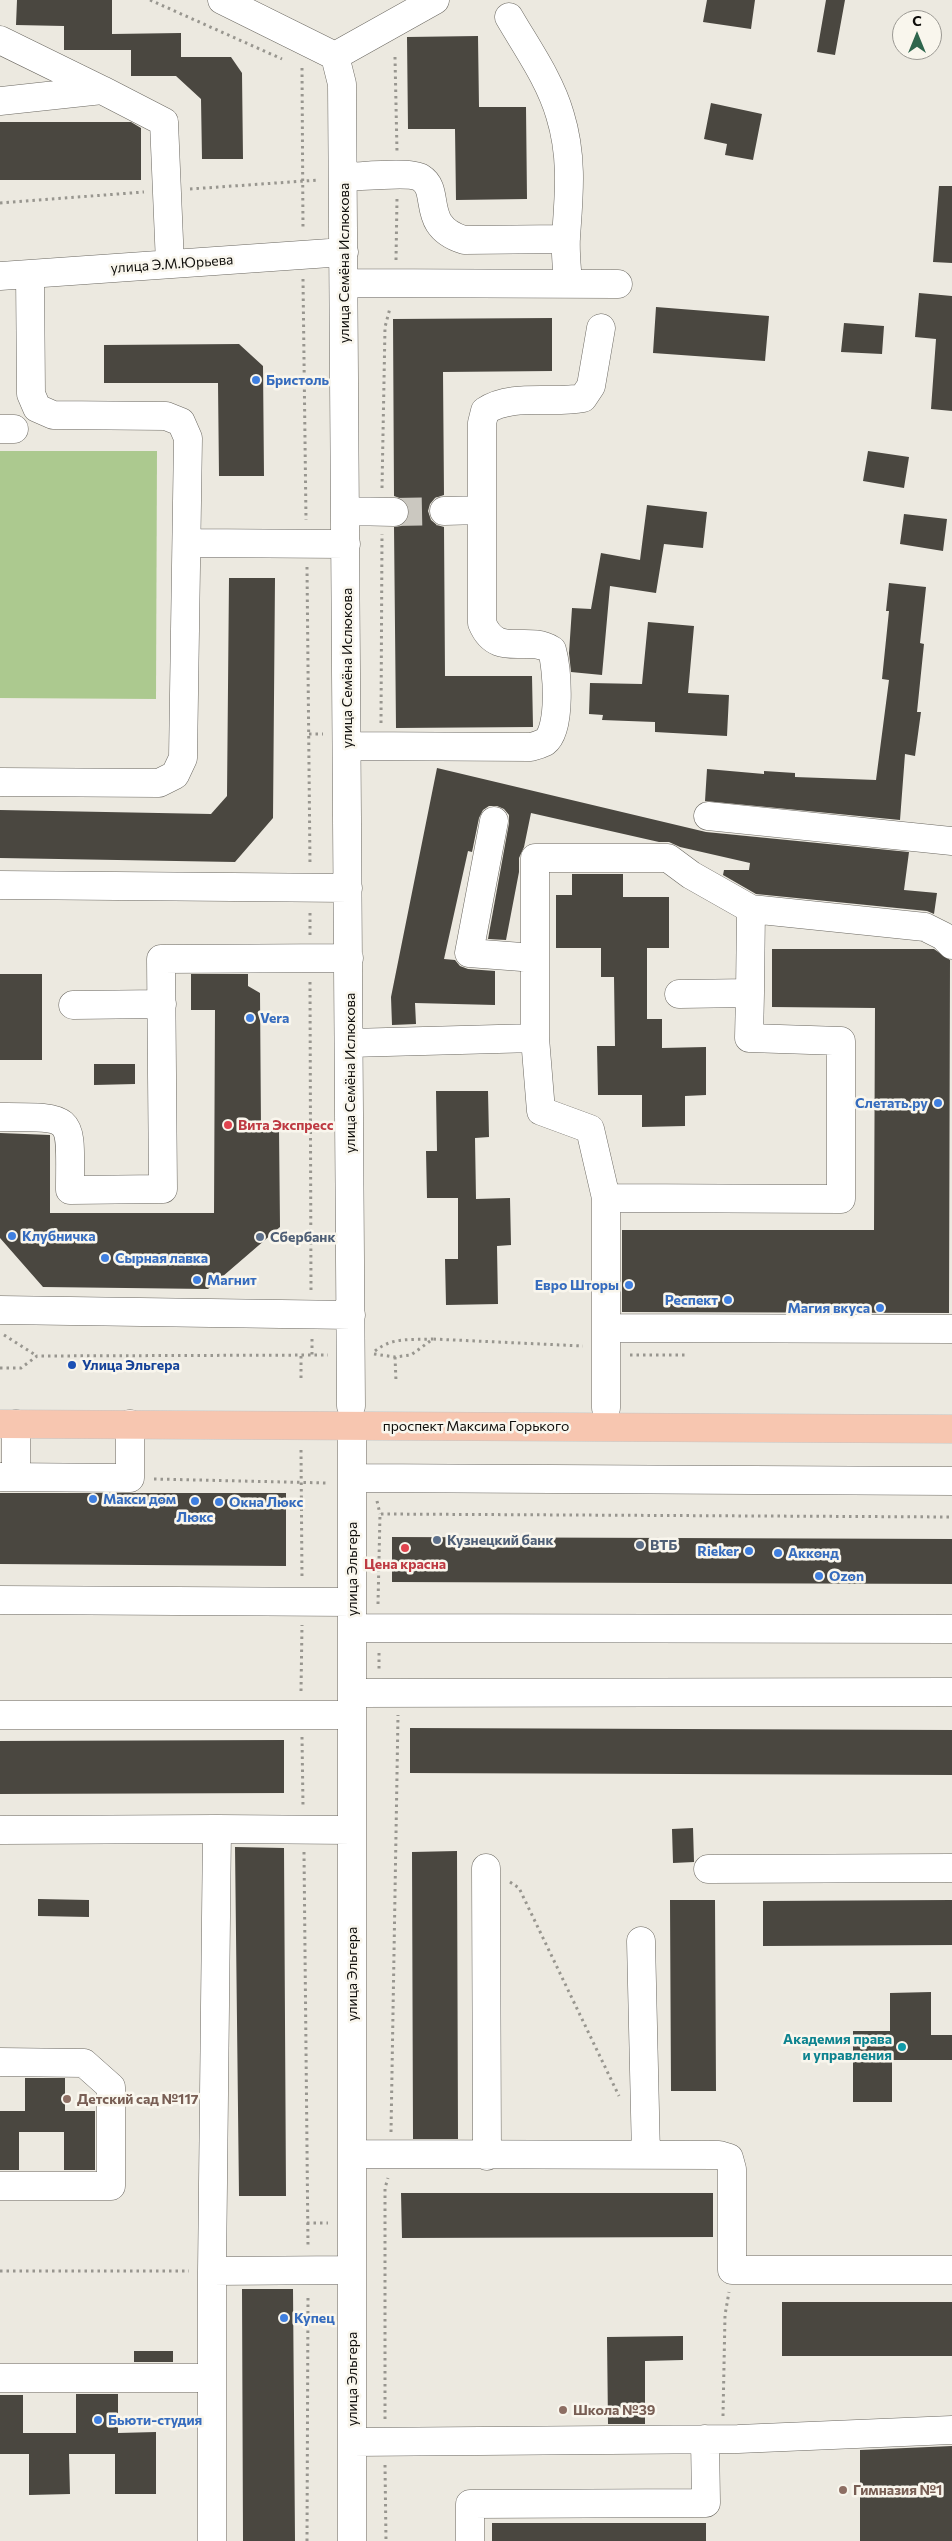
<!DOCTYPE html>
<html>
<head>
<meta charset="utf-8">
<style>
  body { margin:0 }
  #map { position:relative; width:952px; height:2541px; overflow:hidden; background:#ece9e0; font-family:Commissioner,sans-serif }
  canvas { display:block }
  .north { position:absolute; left:892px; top:10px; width:50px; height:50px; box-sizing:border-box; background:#f9f6ed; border:1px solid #9b9993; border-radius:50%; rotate:0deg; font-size:14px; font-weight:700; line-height:20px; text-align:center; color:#0f0e0b }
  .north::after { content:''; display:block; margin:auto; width:18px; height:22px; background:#2f664d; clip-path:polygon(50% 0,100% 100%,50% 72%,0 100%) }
</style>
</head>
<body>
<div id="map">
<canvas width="952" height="2541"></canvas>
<div class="north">С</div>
</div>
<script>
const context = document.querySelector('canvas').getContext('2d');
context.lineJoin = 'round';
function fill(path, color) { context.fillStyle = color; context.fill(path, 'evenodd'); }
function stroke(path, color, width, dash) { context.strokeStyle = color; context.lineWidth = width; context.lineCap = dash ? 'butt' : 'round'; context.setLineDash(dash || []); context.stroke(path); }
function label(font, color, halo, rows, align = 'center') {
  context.font = font + ' Commissioner,sans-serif'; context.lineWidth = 5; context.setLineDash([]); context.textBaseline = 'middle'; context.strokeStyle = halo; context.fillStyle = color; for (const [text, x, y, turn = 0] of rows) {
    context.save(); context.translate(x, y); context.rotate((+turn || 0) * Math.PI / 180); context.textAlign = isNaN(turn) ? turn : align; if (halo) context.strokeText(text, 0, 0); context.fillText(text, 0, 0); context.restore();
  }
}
fill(new Path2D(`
  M0,451H157L156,699L0,698Z`), '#acc98f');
fill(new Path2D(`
  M17,0H112V34L181,33V57H231L242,73L243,159H202L201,99L176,76H131V50H64V26L16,25Z
  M707,0H755L751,29L703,22Z
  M826,0H845L835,55L817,52Z
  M478,36L479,107H526L527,199L456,200L455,129H408L407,37Z
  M711,103L762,114L753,160L725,155L727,144L704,139Z
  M0,122H131L141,128V180H0Z
  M939,186H952V263L933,262Z
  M919,293L952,296V411L931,409L936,339L915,337Z
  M656,307L769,316L765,361L653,353Z
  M552,318V371L443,372L444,495L435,498L430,504L428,511L431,520L437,525L444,527L445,676H532L533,727L396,728L394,527L401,526L407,520L410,512L408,505L402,499L394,496L393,319Z
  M844,323L884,326L882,354L841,352Z
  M239,344L263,366L264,476H219L218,383H104V345Z
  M868,451L909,457L904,488L863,481Z
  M647,505L707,512L703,548L664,544L656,593L610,586L602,675L571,672L569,653L572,608L591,609L601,553L640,560Z
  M904,514L947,519L943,551L900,544Z
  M229,578H275L273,818L235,862L0,858V810L211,814L227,796Z
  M889,583L926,587L920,643L924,644L917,712H921L915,756L905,754L900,820L705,801L707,769L764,774V771L795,773V777L876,780L889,680L882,679L889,611H886Z
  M648,622L694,626L688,693L729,695L727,736L655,732V722L602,720L603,715L589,714L590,683L642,684Z
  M437,768L706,832L909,852L904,890L937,893L934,914L927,911L756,894L723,875L724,870H749L750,863L680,847L669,842H659L531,813L524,847L519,858V872L506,940L488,939L509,823V815L504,809L497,806H489L483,810L479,818L472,852L468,851L444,959L455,960L460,966L468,969L495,971V1005L415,1003L416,1024L392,1025L391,997Z
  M572,874H623V897H669V948H647V1019H662V1048L706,1047V1095L685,1096V1126L642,1127V1095H598L597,1046H615L614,977H601V948H556V895H572Z
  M772,949H934L950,960L949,1313L622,1312V1230H874L875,1008L772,1007Z
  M0,974H42V1060H0Z
  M191,974H248V986L260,993L261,1129H279L280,1227L208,1289L43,1287L0,1238V1133L50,1135V1213H214L215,1010H191Z
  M94,1064H135V1084L94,1085Z
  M436,1091H488L489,1137L475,1138L476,1199L510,1198L511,1245L497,1246L498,1304L446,1305L445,1259H458V1198H427L426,1151H437Z
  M0,1493H286V1566L0,1564Z
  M392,1537L952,1539V1584L392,1582Z
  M410,1728L952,1730V1775L410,1773Z
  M284,1740V1793L0,1794V1741Z
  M693,1828L694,1862L673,1863L672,1829Z
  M235,1847L284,1848L286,2196H239Z
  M457,1851L458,2139H413L412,1852Z
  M38,1899L89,1900V1917L38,1916Z
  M670,1900H715L716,2091H671Z
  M952,1900V1945L763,1946V1901Z
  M931,1992V2035H952V2060H892V2102H853V2031H890V1993Z
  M25,2078H65V2111H95V2170H64V2132H19V2170H0V2111H25Z
  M401,2193H713V2237L402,2238Z
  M242,2289H293L295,2541H243Z
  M782,2302H952V2356H782Z
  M683,2336V2360L645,2361V2424H608L607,2337Z
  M134,2351H173V2362H134Z
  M76,2394H118V2433L156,2432V2494H115V2454H69L70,2494L29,2495V2454H0V2395H23V2433H76Z
  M952,2446V2541H860V2450Z
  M492,2523H706V2541H492Z`), '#4a4740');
stroke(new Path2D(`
  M394,512L444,511`), '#cbc8c0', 28, [28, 14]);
const minor = new Path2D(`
  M222,0L335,56L342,84L351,1406
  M509,17C527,48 550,80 560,115C573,157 569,195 566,237C565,252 567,268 568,283
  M0,40L102,90
  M335,56L435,0
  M0,101L102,90L164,122L170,264
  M343,177C358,177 410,171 421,178C442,191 419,226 464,240L566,239
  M0,276L344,252
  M344,283L618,284
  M0,429H14
  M346,511L394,512
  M444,511L482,510
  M187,543L346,544
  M347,746L531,747C535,746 541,744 545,742C562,729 557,668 552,650C526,634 497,659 482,623V423L485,411C512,393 552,404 583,398L591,386L601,328
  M0,782L159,783L175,775L183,758L188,438L181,422L166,416L53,415L37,408L31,394L30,274
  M708,816L952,841
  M494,821L469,953L535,958
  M0,885L348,888
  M679,994L750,993L751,909L925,927L943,936L952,945
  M73,1005L162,1004
  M535,1038V858H668L691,875L751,909
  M350,1043L535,1038L541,1111L590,1129L606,1198V1328
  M0,1117C77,1117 70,1115 70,1190L163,1189L161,959L349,958
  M606,1198L841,1199V1041L749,1038L750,993
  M0,1310L351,1315
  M606,1408V1328L952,1329
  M16,1424V1477
  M352,1425V2541
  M0,1477L130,1478V1424
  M352,1478L952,1481
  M0,1600L352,1602
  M352,1628L952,1629
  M352,1693L952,1692
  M0,1715H352
  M0,1830L217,1829
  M486,1868L487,2156
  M708,1869L952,1868
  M641,1941L646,2155
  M0,2062L84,2063L111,2087V2186H0
  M352,2154L719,2155L729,2158L732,2169V2270H952
  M212,2271L352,2270
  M0,2378H212
  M352,2442L738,2439L952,2430
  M212,2541V2271L217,1829L352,1830
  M470,2541V2504L706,2503L705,2439`);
const major = new Path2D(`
  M0,1424L952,1429`);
stroke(minor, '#6a6760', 29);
stroke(major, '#c5c5c4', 29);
stroke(new Path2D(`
  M150,0L282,59
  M395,57L397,152
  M302,68L303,230
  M190,189L319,180
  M0,203L144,192
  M396,260L397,198
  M303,279L306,520
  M382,488L385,327L390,308
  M307,567L310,865
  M381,723L382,534
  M309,734H323
  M310,935V912
  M310,982L311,1290
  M4,1335L37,1356
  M312,1339V1355
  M375,1351C392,1337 411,1340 433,1339
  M374,1354L395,1357L411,1355L433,1339L583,1346
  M630,1355H688
  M301,1356V1381
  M395,1357L396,1381
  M0,1368H21L37,1356L328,1355
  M301,1450L302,1579
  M154,1479L328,1483
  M377,1501L380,1514
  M378,1604L380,1514L952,1517
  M379,1653V1669
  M301,1691L302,1625
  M302,1737L303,1806
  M304,1852L308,2246
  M510,1882L519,1888L619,2096
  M391,2132L398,1715
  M307,2223H328
  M0,2271H189
  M723,2416L725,2315L729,2292
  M385,2419V2188L388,2178
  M385,2465L386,2541
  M307,2541L308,2295`), '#98968f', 3, [2.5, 4]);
stroke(minor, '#fff', 28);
stroke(major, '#f7c6b0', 28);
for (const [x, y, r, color] of [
  [256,380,5,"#3f7fe0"],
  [250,1018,5,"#3f7fe0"],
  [938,1103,5,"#3f7fe0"],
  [228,1125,5,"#e0444e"],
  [12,1236,5,"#3f7fe0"],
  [260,1237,5,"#5c6f8a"],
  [105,1258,5,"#3f7fe0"],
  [197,1280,5,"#3f7fe0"],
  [629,1285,5,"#3f7fe0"],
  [728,1300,5,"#3f7fe0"],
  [880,1308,5,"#3f7fe0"],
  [72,1365,5,"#1a4fb4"],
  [93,1499,5,"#3f7fe0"],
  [195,1501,5,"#3f7fe0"],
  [219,1502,5,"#3f7fe0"],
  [437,1540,5,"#5c6f8a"],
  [640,1545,5,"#5c6f8a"],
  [405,1548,5,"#e0444e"],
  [749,1551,5,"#3f7fe0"],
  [778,1553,5,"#3f7fe0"],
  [819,1576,5,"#3f7fe0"],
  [902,2047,5,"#0f9aa8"],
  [67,2099,5,"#8d6e63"],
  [284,2318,5,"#3f7fe0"],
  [563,2410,5,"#8d6e63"],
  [98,2420,5,"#3f7fe0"],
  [843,2490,5,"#8d6e63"]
]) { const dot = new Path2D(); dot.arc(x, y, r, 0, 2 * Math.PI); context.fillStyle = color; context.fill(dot); stroke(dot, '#f9f6ed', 2); }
label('14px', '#0f0e0b', '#f9f6ed', [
  ["улица Семёна Ислюкова",344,263,-90],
  ["улица Э.М.Юрьева",172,264,-4],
  ["улица Семёна Ислюкова",347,668,-90],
  ["улица Семёна Ислюкова",350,1073,-90],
  ["проспект Максима Горького",476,1426],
  ["улица Эльгера",352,1569,-90],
  ["улица Эльгера",352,1974,-90],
  ["улица Эльгера",352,2379,-90]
]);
label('bold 14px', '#366cbe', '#f9f6ed', [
  ["Бристоль",266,380],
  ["Vera",260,1018],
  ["Слетать.ру",928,1103,"right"],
  ["Клубничка",22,1236],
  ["Сырная лавка",115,1258],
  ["Магнит",207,1280],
  ["Евро Шторы",619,1285,"right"],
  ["Респект",718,1300,"right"],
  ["Магия вкуса",870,1308,"right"],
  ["Макси дом",103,1499],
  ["Окна Люкс",229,1502],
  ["Люкс",195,1517,"center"],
  ["Rieker",739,1551,"right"],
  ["Акконд",788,1553],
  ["Ozon",829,1576],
  ["Купец",294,2318],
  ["Бьюти-студия",108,2420]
], 'left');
label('bold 14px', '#be3a42', '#f9f6ed', [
  ["Вита Экспресс",238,1125],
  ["Цена красна",405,1564,"center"]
], 'left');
label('bold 14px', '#4e5e75', '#f9f6ed', [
  ["Сбербанк",270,1237],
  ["Кузнецкий банк",447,1540],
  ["ВТБ",650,1545]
], 'left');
label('bold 14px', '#164399', '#f9f6ed', [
  ["Улица Эльгера",82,1365]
], 'left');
label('bold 14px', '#0d838f', '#f9f6ed', [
  ["Академия права",892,2039],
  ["и управления",892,2055]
], 'right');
label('bold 14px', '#785e54', '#f9f6ed', [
  ["Детский сад №117",77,2099],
  ["Школа №39",573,2410],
  ["Гимназия №1",853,2490]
], 'left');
</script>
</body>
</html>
